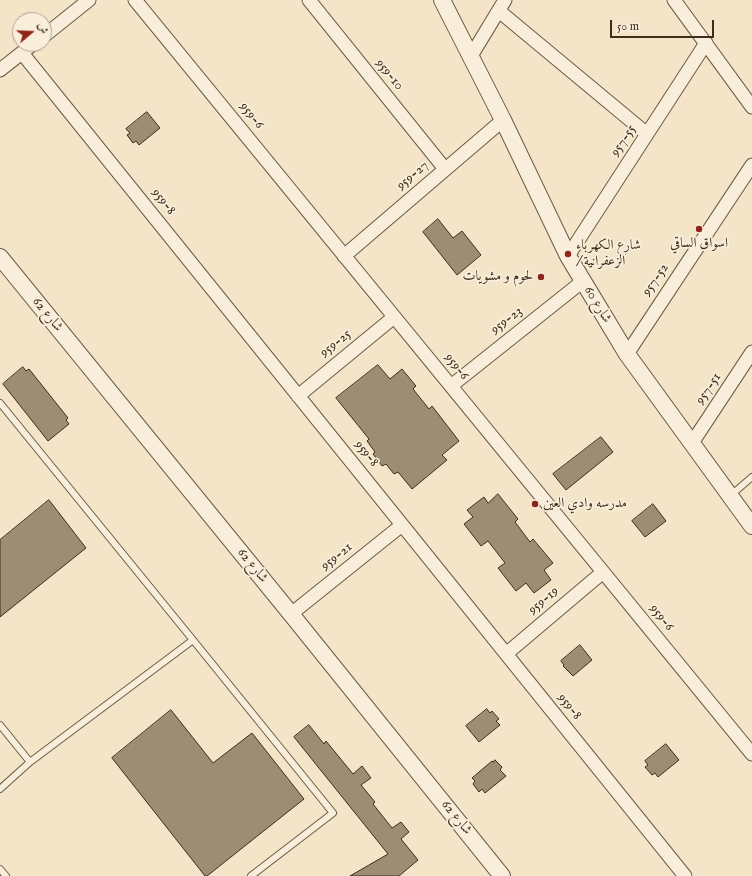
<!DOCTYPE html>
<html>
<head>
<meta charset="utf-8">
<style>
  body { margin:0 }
  #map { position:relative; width:752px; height:876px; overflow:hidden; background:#f4e5c8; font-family:"IM FELL English",Amiri,serif }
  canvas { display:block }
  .north { position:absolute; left:12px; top:12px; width:40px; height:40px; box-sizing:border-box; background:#f8eedb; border:1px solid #aea18d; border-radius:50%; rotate:71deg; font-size:11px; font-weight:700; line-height:16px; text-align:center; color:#3f2d17 }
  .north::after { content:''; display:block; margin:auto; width:14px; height:18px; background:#8f2418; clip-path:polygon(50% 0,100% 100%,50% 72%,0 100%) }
  .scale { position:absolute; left:610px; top:20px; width:104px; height:18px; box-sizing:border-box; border:2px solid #3f2d17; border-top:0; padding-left:5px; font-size:12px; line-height:14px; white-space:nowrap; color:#3f2d17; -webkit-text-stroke:3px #f8eedb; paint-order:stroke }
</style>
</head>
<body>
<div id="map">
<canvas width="752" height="876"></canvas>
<div class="north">ش</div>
<div class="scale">50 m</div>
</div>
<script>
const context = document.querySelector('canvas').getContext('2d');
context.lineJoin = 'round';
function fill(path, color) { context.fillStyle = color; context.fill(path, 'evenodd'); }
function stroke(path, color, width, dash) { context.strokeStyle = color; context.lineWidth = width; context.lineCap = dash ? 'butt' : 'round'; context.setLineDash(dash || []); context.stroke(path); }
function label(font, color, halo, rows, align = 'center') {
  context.font = font + ' "IM FELL English",Amiri,serif'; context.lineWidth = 3.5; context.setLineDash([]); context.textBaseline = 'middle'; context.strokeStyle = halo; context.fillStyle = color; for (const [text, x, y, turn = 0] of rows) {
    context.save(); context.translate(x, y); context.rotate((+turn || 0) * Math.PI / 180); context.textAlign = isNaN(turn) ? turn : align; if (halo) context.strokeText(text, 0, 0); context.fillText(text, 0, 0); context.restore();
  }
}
const building = new Path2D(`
  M147,112L160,128L139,145L136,141L133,143L127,135L130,133L126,129Z
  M438,219L453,238L462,231L481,255L457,275L423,232Z
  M378,365L390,379L402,369L416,386L413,389L429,409L432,406L459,441L442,455L447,460L412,489L398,472L394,474L386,464L382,466L373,454L375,452L367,441L369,439L336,398Z
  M23,367L26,371L29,369L68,418L66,420L69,424L48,441L3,384Z
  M601,437L613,452L566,490L553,474Z
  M498,494L518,519L515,522L530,542L533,539L553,563L544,570L551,580L534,593L526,583L516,591L498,568L505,563L488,541L481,546L464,524L473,517L467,510L484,497L488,503Z
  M49,500L86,548L0,617V540Z
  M653,504L666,521L645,537L632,521Z
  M580,645L592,660L573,676L563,666L564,665L561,661Z
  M487,709L490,713L492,711L499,719L496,721L500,725L479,742L466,726Z
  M171,710L213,763L252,733L304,799L207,876H205L112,758Z
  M309,725L324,744L326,741L353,774L362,766L371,778L361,785L375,802L373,804L392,828L401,822L409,832L401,839L418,860L399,876H350L388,854L294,737Z
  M666,744L679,760L658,777L655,773L652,775L645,767L648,765L645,761Z
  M495,760L502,767L500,770L506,776L485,793L482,789L479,792L473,784L475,781L472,778L492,761L493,762Z`);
fill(building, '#9d8d73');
stroke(building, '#3f2d17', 1);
const service = new Path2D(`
  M0,403L193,640L333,813L251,876
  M730,496L752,477
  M0,725L30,762
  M0,789L30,762L193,640
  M0,869L6,876`);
const minor = new Path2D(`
  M135,0L752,754
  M309,0L445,169
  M674,0L752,107
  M499,11L647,134
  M44,36L89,0
  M22,53L685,876
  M471,56L505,0
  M0,70L33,44
  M344,256L503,120
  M568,256L706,43
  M627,354L752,165
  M451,386L583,281
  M298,396L394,317
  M692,443L752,352
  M291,614L402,525
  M506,654L603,572`);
const tertiary = new Path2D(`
  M442,0L503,120L568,256L583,281L627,354L752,526
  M0,257L291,614L502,876`);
stroke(service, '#6c5b43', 8);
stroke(minor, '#6c5b43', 15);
stroke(tertiary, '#6c5b43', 18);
stroke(service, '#f8eedb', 6);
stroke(minor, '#f8eedb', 13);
stroke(tertiary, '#f8eedb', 16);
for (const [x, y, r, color] of [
  [699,229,4,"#8f2418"],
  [568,254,4,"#8f2418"],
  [541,277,4,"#8f2418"],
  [535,504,4,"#8f2418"]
]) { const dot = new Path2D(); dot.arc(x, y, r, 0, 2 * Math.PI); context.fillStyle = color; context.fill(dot); stroke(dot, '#f8eedb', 1.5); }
label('14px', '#3f2d17', '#f8eedb', [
  ["959-10",389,75,51],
  ["959-6",251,116,51],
  ["957-55",624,141,-57],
  ["959-27",413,176,-41],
  ["959-8",163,202,51],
  ["957-52",656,280,-56],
  ["شارع 60",597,305,59],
  ["شارع 62",47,315,51],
  ["959-23",507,321,-38],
  ["959-25",336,344,-39],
  ["959-6",456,367,51],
  ["957-51",709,389,-56],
  ["959-8",366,454,51],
  ["959-21",337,557,-39],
  ["شارع 62",252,566,51],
  ["959-19",544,601,-40],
  ["959-6",661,618,51],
  ["959-8",569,707,51],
  ["شارع 62",456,818,51]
]);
label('14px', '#3f2d17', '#f8eedb', [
  ["اسواق الساقي",699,244,"center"],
  ["شارع الكهرباء",576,246],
  ["/ الزعفرانية",576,262],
  ["لحوم و مشويات",533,277,"right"],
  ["مدرسه وادي العين",543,504]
], 'left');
</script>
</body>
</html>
